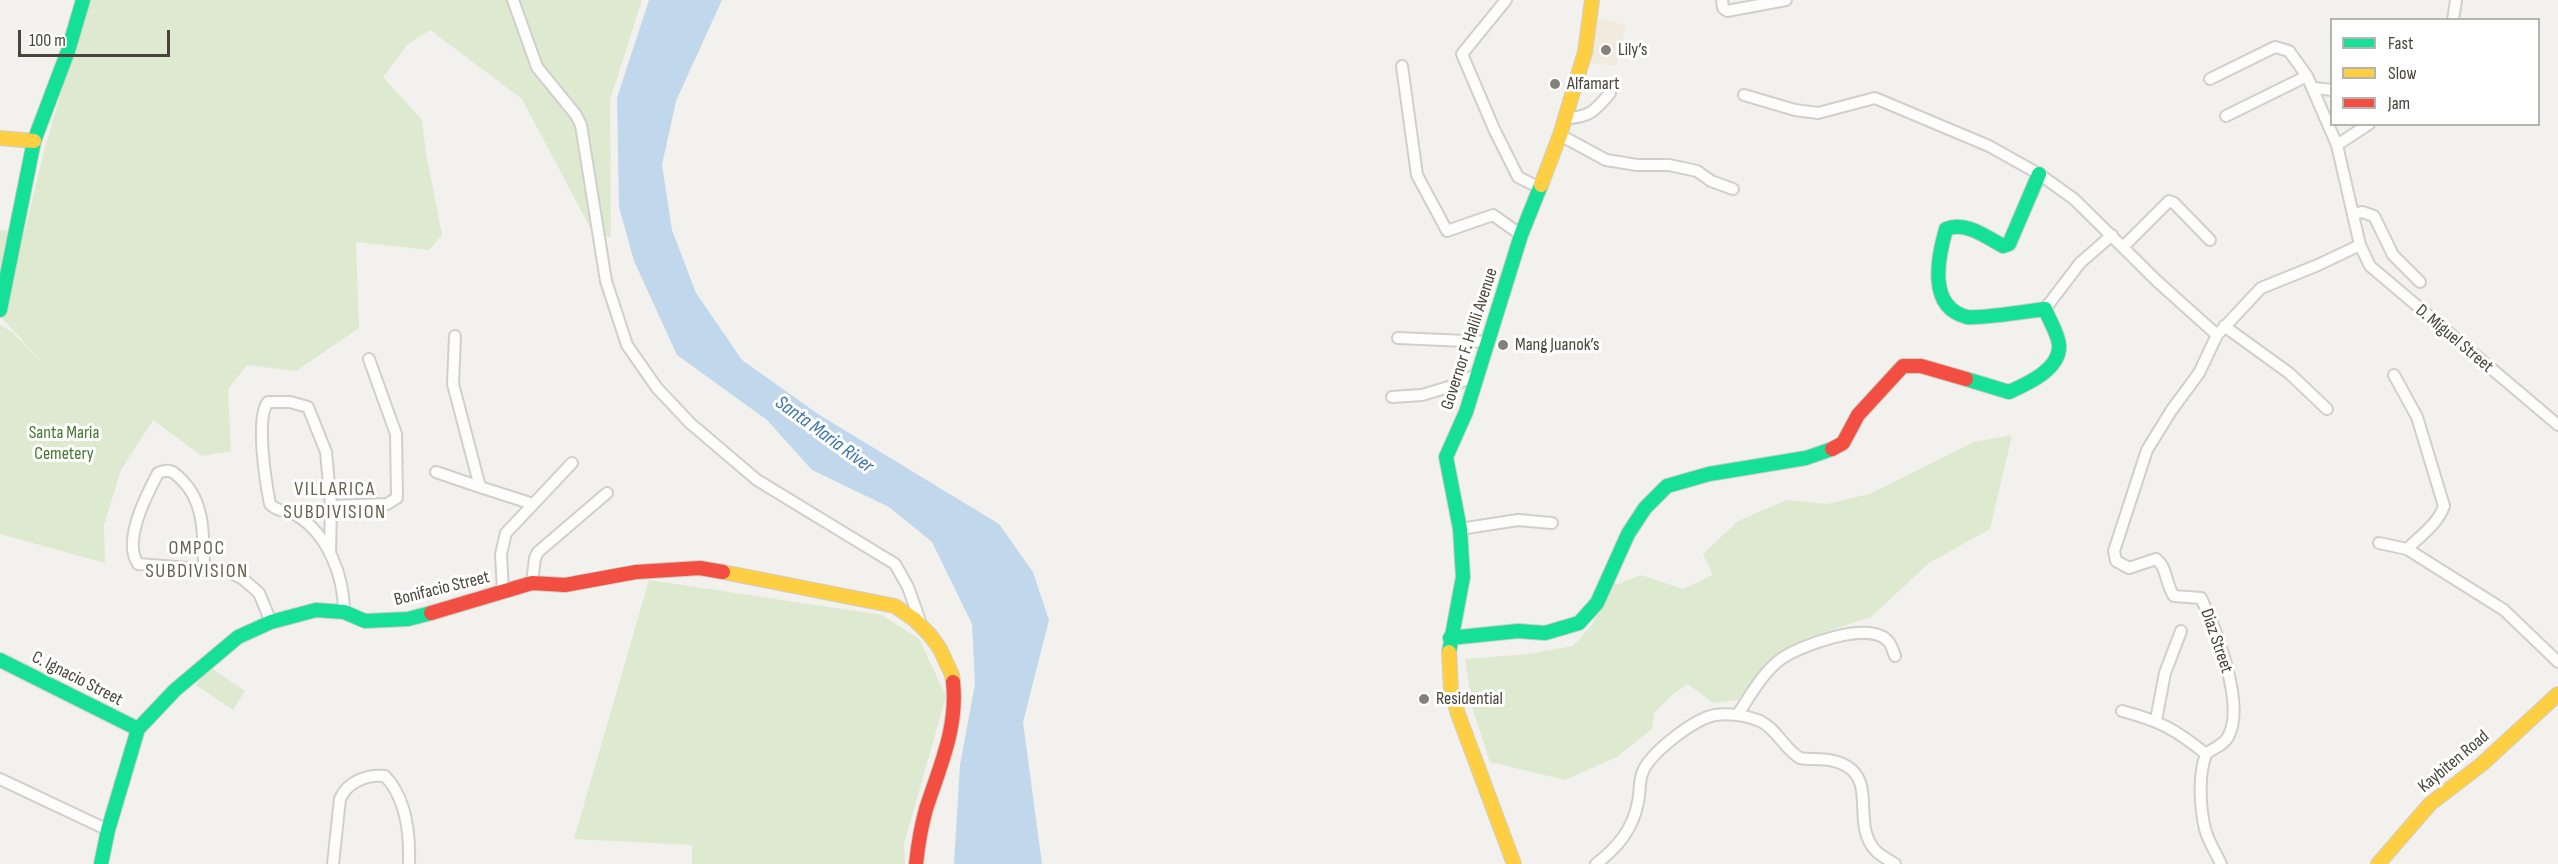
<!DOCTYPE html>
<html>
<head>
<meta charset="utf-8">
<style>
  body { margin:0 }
  #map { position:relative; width:2558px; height:864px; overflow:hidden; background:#f2f1ed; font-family:"Sofia Sans Condensed",sans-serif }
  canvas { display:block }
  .legend { position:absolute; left:2330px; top:18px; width:210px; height:108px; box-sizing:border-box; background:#fff; border:2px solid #b6b4b0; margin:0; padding:8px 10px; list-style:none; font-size:18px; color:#484439 }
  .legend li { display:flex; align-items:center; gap:12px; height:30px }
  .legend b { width:30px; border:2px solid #b6b4b0 }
  .scale { position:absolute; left:18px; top:30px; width:152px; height:27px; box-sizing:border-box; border:3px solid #484439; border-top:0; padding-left:8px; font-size:18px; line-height:21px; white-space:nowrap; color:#484439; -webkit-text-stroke:4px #fff; paint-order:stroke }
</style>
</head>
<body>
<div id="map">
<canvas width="2558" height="864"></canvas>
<ul class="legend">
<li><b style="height:8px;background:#16e098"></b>Fast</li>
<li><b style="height:8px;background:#ffcf43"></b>Slow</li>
<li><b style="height:8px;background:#f24e42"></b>Jam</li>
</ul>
<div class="scale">100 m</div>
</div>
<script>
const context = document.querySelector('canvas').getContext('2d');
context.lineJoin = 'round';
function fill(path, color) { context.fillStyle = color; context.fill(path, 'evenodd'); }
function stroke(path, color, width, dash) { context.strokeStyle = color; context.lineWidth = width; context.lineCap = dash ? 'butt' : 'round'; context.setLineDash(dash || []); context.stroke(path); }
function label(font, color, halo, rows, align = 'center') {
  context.font = font + ' "Sofia Sans Condensed",sans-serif'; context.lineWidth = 6; context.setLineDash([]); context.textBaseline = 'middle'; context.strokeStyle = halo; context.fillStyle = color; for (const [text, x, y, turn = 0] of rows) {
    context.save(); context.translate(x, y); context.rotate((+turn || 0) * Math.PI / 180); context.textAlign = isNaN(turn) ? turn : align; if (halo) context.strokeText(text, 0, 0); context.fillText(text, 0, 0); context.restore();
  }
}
fill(new Path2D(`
  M1596,17L1626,25L1616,66L1589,63Z`), '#f0ebde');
fill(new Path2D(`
  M88,0H642L610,100L611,237L594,235L522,99L430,30L407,45L383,77L422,120L426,153L442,235L429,250L356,242L359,328L296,371L247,365L228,389L231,451L202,456L153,420L121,470L104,525L105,563L0,534V325L12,332L45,365L0,316V230L24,234L44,151Z
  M2012,435L1990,529L1929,563L1871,617L1809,637L1767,661L1738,700L1713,703L1688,684L1673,694L1654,713L1652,729L1617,757L1565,780L1490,762L1472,707L1465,659L1528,654L1573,646L1592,625L1610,583L1618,584L1641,575L1683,589L1713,575L1703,554L1738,521L1787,500L1827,504L1869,494L1974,442Z
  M649,580L882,615L919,639L946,696L904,844L905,864H692V845L574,839Z
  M208,666L245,691L233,710L196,685Z`), '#ddeacf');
fill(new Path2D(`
  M649,0H722L676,101L662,165L672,230L696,293L742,360L818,414L999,524L1033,572L1049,620L1023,722L1042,864H954L960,765L975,684L972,624L932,542L889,507L812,470L767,420L677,355L634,261L619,207L617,98Z`), '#c1d7ec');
const street = new Path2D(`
  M513,0L537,67L576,115L581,125L606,281L627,345L657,388L690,423L757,480L895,564L908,587L920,621
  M1506,0L1462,54L1494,129L1518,177L1538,187
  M1722,0L1723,8L1727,11L1786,0
  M2453,20L2456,0
  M1402,66L1417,175L1447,231L1493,215L1521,235
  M2210,79L2275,47L2289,51L2307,76
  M2314,88L2332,90
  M1744,95L1795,110L1818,113L1875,98L1989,146L2039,174L2074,199L2158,282L2217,335
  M2226,116L2307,76L2337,145
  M1565,118C1589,118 1595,111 1610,93
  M2369,124L2337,145L2360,245L2370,266L2558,425
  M1560,135L1606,160L1637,165H1669L1697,171L1711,181L1733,189
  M2354,214L2362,212L2374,216L2393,255L2420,282
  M2123,247L2169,201L2174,203L2210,240
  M2045,309L2080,263L2112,235
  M2224,326L2289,373L2327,409
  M455,336L453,384L480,487L533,504
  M1398,338L1488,342
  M1392,397L1422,395L1452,386L1478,374
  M436,472L480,487
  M331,506L387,504L397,498L396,434L369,359
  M1460,529L1518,520L1552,523
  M2379,543L2407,549C2420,536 2438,524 2444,506L2417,417L2394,375
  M2407,549L2504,610L2558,662
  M330,554L331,506L326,452L308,407L290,402H268C255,418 266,484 270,504C277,512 287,510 296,515C328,534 344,576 344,612
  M204,569C203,538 206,504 182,480C174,472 170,468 158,473C147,494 122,541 138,564L227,571L243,579L259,593L271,622
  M532,583L535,558L538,552L607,493
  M503,592L501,554L506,533L572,463
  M2122,711C2160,721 2175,729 2206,754
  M1738,714C1750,696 1763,672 1781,659C1801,645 1867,621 1887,640C1891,643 1893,651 1895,656
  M2156,720L2165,673L2181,631
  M0,779L108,830
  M333,864L340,799C347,782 367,774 385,776C406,798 410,835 409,864
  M1596,864C1618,847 1633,829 1638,802C1640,793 1639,783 1642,774C1648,754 1694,719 1715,715C1730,713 1745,715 1760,721C1777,729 1785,750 1800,758C1803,759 1810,759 1814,759C1827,759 1842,761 1852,770C1873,789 1853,827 1876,851C1881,856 1889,860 1895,864
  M2221,864C2216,853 2208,841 2205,829C2200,807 2198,776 2206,754C2213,748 2223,746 2228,737C2246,705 2216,629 2201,598L2174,596C2165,584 2168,568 2156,559L2129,568L2116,561L2114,551L2147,450L2171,411L2199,373L2217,335L2261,288L2318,265L2360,245`);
const fast = new Path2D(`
  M0,310L34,141L68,51L83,0
  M1966,379L2009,392C2027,384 2061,369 2059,345C2058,333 2049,320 2045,309C2029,311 1979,319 1967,317C1927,307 1938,257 1946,229C1966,221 1986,237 2003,246L2009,244L2039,174
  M1450,638L1518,631L1545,633L1579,623L1597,603L1628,534L1645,508L1667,486L1709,474L1806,458L1832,449
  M1449,652L1463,577L1460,529L1446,457L1466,412L1521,235L1541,185
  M0,660L138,729
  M101,864L108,830L138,729L175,690L238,637L271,622L316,610L344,612L365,621L408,619L431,613`);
const slow = new Path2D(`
  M0,138L34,141
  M1541,185L1560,135L1585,52L1592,0
  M723,572L895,606L915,620L930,635L940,649L952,675L953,682
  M1449,652L1451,689L1458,714L1514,864
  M2378,864L2430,804L2482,764L2558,694`);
const jam = new Path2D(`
  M1832,449L1843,443L1858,415L1903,366H1921L1966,379
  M431,613L532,583L565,585L636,572L700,568L723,572
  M916,864C918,845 921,827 926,809C940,766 958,727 953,682`);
stroke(street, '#d0cfcb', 14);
stroke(fast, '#d0cec4', 16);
stroke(slow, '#d0cec4', 16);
stroke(jam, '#d0cec4', 16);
stroke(street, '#fdfdfc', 10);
stroke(fast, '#16e098', 14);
stroke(slow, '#ffcf43', 14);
stroke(jam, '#f24e42', 14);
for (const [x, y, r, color] of [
  [1606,50,6,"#848178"],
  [1555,84,6,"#848178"],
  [1503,345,6,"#848178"],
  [1424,699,6,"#848178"]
]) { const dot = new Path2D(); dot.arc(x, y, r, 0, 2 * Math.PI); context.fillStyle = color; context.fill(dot); stroke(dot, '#fff', 2); }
label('18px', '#484439', '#fff', [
  ["Lily’s",1618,50],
  ["Alfamart",1567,84],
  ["Mang Juanok’s",1515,345],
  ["Residential",1436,699]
], 'left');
label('18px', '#484439', '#fff', [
  ["Governor F. Halili Avenue",1470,339,-72],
  ["D. Miguel Street",2454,339,40],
  ["Bonifacio Street",442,589,-14],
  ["Diaz Street",2216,641,71],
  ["C. Ignacio Street",77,679,27],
  ["Kaybiten Road",2454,762,-40]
]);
label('18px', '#447730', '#fff', [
  ["Santa Maria",64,433],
  ["Cemetery",64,454]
]);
label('italic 20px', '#3972ad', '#fff', [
  ["Santa Maria River",824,435,36]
]);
context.letterSpacing = '1.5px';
label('20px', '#6a6251', '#fff', [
  ["VILLARICA",335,490],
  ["SUBDIVISION",335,513],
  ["OMPOC",197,549],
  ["SUBDIVISION",197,572]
]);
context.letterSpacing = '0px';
</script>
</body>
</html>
